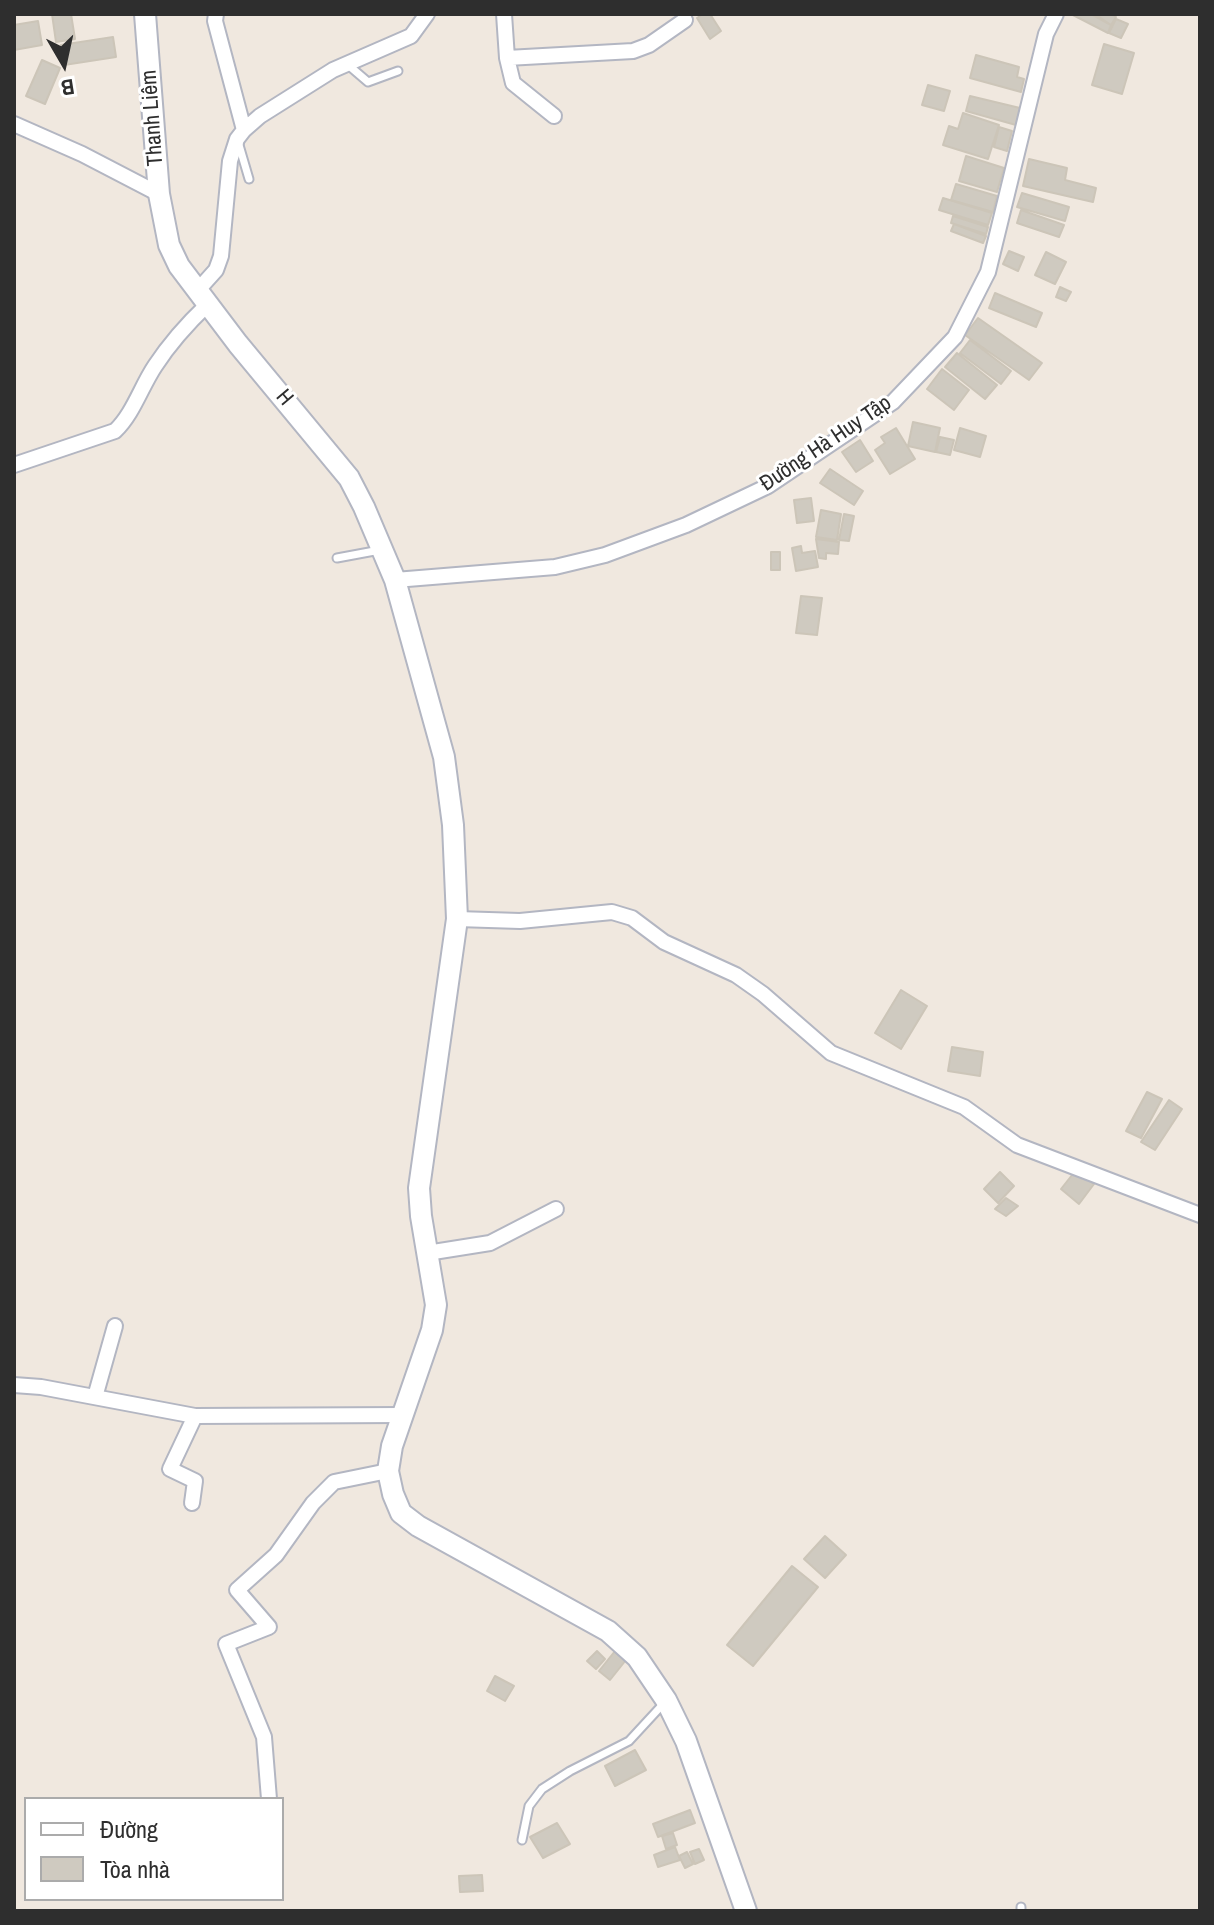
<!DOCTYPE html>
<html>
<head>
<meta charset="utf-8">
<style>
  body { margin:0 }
  #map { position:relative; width:1214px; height:1925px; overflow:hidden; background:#f0e8df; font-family:"Archivo Narrow",sans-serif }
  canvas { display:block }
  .frame { position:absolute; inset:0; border:16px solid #2e2e2e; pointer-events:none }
  .legend { position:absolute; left:24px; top:1797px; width:260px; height:104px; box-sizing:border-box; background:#fff; border:2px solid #ababab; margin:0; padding:10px 14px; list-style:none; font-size:24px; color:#2e2e2e }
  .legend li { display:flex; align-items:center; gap:16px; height:40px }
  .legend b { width:40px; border:2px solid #ababab }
  .north { position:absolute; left:24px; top:24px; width:80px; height:80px; -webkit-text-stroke:6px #fff; paint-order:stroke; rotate:171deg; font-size:22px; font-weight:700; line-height:32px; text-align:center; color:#2e2e2e }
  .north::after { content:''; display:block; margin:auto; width:28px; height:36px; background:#2e2e2e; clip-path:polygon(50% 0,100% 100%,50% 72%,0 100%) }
</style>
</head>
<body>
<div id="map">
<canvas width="1214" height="1925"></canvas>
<div class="frame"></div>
<ul class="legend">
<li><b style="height:10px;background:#fff"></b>Đường</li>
<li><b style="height:22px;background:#cfcac0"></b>Tòa nhà</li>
</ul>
<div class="north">B</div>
</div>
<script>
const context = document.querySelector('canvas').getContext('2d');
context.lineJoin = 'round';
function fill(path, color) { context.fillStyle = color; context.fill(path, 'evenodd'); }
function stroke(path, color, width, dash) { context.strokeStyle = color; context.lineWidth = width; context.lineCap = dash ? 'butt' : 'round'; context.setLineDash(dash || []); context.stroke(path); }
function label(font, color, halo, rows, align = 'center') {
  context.font = font + ' "Archivo Narrow",sans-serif'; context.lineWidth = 6; context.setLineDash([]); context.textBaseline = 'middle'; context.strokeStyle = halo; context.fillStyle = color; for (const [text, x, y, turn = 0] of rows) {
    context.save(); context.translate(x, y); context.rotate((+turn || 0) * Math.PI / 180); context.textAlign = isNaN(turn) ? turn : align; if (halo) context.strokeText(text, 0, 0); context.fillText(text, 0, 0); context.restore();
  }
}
const building = new Path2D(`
  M52,14H71L75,39L56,42Z
  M703,14H710L721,31L710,39L697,18Z
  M1071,14H1091L1111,25L1108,33Z
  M1095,14H1111L1116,17L1111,25Z
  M1116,19L1128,24L1121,38L1109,33Z
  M38,21L42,45L14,50V25Z
  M113,37L116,57L64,65L61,45Z
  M1104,44L1134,53L1122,94L1092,85Z
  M976,55L1019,67L1017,77L1024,79L1021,92L970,78Z
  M42,60L60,68L45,104L26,96Z
  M928,85L950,91L944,111L922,105Z
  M970,96L1020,108L1016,125L966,111Z
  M963,113L999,125L988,159L943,145L949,126L958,129Z
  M999,127L1012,131L1007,151L994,147Z
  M966,156L1004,168L997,192L959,181Z
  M1029,159L1067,168L1065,180L1096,188L1093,202L1023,186Z
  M956,184L997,196L993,212L951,200Z
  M1022,193L1069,207L1065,221L1017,207Z
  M943,198L992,213L988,225L939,210Z
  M1021,210L1064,225L1059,237L1017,223Z
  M953,216L988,227L986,234L951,223Z
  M954,224L986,236L983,243L951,231Z
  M1009,251L1024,257L1018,271L1003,264Z
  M1046,252L1066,262L1055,284L1035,275Z
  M1060,287L1071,292L1066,301L1056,297Z
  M995,293L1042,313L1036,327L989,308Z
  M978,318L1042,363L1029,380L965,335Z
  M970,340L1011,371L1001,384L960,353Z
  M957,353L997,385L985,399L945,367Z
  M942,369L969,390L954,410L927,389Z
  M913,422L940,428L935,452L908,446Z
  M896,428L915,459L890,474L875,450L885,443L881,437Z
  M960,428L986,436L980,457L954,450Z
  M940,437L954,440L950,455L936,452Z
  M860,440L873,461L856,472L842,452Z
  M830,469L863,491L854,505L820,483Z
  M811,498L814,521L797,523L794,500Z
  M821,510L841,514L837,540L816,537Z
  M844,514L854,516L849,541L839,540Z
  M816,539L839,542L838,554L826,553V559L819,558Z
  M801,546L802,553L815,551L818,567L796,571L792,548Z
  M771,552H780V570H771Z
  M801,596L822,598L817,635L796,633Z
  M901,990L927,1006L901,1049L875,1033Z
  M952,1047L983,1052L980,1076L948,1071Z
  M1147,1092L1162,1099L1141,1138L1126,1131Z
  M1169,1100L1182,1109L1155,1150L1141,1142Z
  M1076,1170L1094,1184L1079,1204L1061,1189Z
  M1000,1172L1014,1186L998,1203L984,1189Z
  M1006,1198L1018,1206L1006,1216L995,1209Z
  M825,1536L846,1555L825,1578L804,1559Z
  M792,1566L818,1587L753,1666L727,1645Z
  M619,1646L630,1655L610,1680L599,1671Z
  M597,1651L605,1659L596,1669L587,1661Z
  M495,1676L514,1686L505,1701L487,1691Z
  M635,1750L646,1770L615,1786L605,1766Z
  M690,1810L695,1823L658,1837L653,1824Z
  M557,1823L570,1844L543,1858L530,1837Z
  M673,1833L677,1845L666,1849L662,1836Z
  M675,1847L680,1860L658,1867L654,1855Z
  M699,1849L704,1860L695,1864L690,1852Z
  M687,1852L693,1864L685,1868L679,1856Z
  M482,1875L483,1891L460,1892L459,1876Z`);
fill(building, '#cfcac0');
stroke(building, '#ccc5b8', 2);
const lane = new Path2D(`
  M347,64L368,82L398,71
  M239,145L249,179
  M337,558L380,550
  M522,1840L529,1806L542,1789L570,1771L629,1741L665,1702
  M1021,1907V1911`);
const street = new Path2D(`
  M216,14L215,21L244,130
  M504,14L507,58L513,83L554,116
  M507,58L633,51L649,45L685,20
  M14,124L82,154L159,194
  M198,290L216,270L221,256L230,161L237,139L244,130L260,116L333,70L411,36L427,14
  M14,465L115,431C133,414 141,387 155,366C170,343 188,323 208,304
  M395,580L555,567L605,555L686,525L768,486L893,402L955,337L988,272L1046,34L1056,14
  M457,919L520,921L612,912L632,918L664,942L736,975L763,994L831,1053L964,1107L1017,1145L1200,1215
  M427,1253L490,1243L556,1209
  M14,1385L41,1387L195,1416L403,1415
  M95,1397L115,1326
  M192,1503L195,1481L170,1469L195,1416
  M269,1799L264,1737L226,1644L269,1627L237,1590L276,1555L313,1503L334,1482L388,1471`);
const secondary = new Path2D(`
  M145,14L159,194L169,245L179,266L238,344L349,478L364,507L395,580L444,757L453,825L457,919L419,1188L421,1216L436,1305L432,1330L392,1446L388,1471L393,1494L401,1513L418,1526L608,1631L637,1657L666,1700L686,1741L746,1911`);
stroke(lane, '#b3b6c2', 11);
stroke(street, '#b3b6c2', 18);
stroke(secondary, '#b3b6c2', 24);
stroke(lane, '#fff', 7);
stroke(street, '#fff', 14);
stroke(secondary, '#fff', 20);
label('22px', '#2e2e2e', '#fff', [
  ["Thanh Liêm",153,118,-94],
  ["H",284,398,50],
  ["Đường Hà Huy Tập",826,444,-34]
]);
</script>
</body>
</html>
